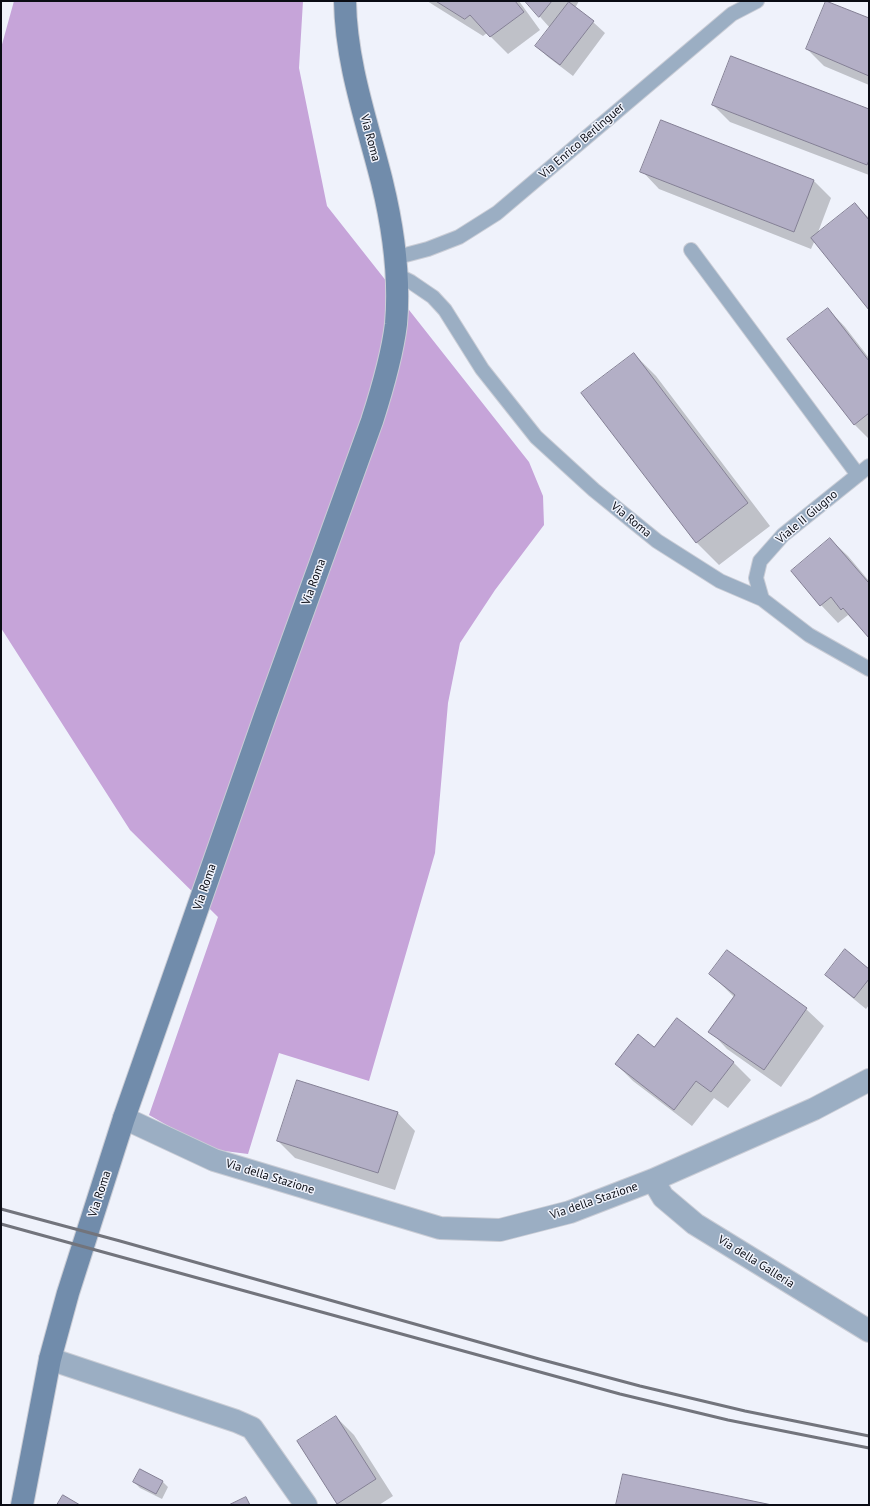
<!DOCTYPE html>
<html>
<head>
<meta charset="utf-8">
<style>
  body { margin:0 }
  #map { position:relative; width:870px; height:1506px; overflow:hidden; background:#eff2fb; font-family:"PT Sans",sans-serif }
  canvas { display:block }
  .frame { position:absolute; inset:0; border:2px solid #0a0c14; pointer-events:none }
</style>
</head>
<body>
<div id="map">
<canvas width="870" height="1506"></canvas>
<div class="frame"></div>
</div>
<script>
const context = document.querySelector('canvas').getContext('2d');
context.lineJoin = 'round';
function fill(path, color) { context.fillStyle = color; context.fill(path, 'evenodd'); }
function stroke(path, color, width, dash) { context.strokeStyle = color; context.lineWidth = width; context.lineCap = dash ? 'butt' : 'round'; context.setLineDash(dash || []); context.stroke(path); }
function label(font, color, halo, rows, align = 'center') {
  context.font = font + ' "PT Sans",sans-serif'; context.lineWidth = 3; context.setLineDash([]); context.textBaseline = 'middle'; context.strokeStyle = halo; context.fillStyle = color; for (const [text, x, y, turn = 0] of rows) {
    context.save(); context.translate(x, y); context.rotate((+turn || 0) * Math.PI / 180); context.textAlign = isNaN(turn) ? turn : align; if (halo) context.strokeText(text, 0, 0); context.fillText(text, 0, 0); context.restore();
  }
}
fill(new Path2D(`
  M14,1H303L299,68L327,206L529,462L543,496L544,525L495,590L460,643L448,703L435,853L369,1081L279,1053L248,1154L209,1149L149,1115L218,917L130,830L1,628V48Z`), '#c6a4d9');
fill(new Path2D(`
  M427,1H519L540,30L508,54L487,33L483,36Z
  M526,1H579L575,8L593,22L605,33L573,76L548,57L536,46L550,28Z
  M869,19V85L824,66L807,49Z
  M713,105L869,110V175L730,122Z
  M662,121L814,181L831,198L817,235L855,204L869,218V308L815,240L811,249L659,189L642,171Z
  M828,309L845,327L869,358V439L854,424Z
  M634,354L656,376L770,526L719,565L697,543L583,393Z
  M830,539L848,556L869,581V637L848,615L838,623L821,605L792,571Z
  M869,970V1005L866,1009L838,986L827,975Z
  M711,974L806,1009L824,1026L781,1087L727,1049L710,1031L734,997Z
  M677,1020L734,1063L751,1080L728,1108L714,1098L692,1126L633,1081L616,1064L655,1048Z
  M398,1113L415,1131L395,1190L295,1158L278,1141Z
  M336,1417L354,1435L393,1496L379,1505H339L338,1503Z
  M162,1481L168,1487L162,1499L140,1488L134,1482Z`), '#0003');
const building = new Path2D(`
  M436,1H515L524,12L490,37L470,15L465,19Z
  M525,1H552L539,17Z
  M826,1L869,18V76L806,49Z
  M569,2L594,21L560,65L535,46Z
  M731,56L869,109V160L867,165L712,105Z
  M661,120L814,180L794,232L640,172Z
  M855,203L869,220V310L811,238Z
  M828,308L869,361V413L854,425L787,339Z
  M634,353L748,503L696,543L581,393Z
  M830,538L868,582L869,581V638L843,608L841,610L831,597L820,606L791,571Z
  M845,949L869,969V979L854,998L825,975Z
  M727,950L807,1008L764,1070L708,1032L735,995L709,974Z
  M677,1018L734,1062L711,1092L696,1081L674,1110L615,1064L638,1034L654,1047Z
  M297,1080L398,1112L378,1173L277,1141Z
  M336,1416L376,1479L337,1504L297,1441Z
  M140,1469L163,1481L156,1494L133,1482Z
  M623,1474L772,1505H616Z
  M63,1495L80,1505H57Z
  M246,1497L250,1505H229Z`);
fill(building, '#b3afc6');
stroke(building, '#848095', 1);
const lane = new Path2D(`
  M691,250L858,475
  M394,258L428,249L459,237L497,213L732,14L757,1
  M395,274L411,282L433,297L445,310L482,369L536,437L594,490L657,541L720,581L762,599L809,635L869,669
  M762,599L756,578L760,561L783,535L869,466`);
const street = new Path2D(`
  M124,1118L214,1160L440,1228L500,1230L570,1212L653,1180L814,1109L869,1080
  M653,1180L663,1197L695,1224L869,1331
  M50,1359L236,1421L252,1428L306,1505`);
const secondary = new Path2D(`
  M22,1505L50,1359L68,1293L124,1118L265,716L372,421C382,390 392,357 396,324C400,278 393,227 382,182C367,122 346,64 345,1`);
stroke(lane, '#cacdd6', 16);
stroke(street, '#cacdd6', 24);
stroke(secondary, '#cacdd6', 24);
stroke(lane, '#9baec3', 14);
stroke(street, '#9baec3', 22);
stroke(secondary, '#718cab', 22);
stroke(new Path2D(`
  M1,1209L120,1241L539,1359L640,1386L745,1411L869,1436
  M1,1224L620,1394L728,1420L869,1448`), '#72747c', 3);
label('12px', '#0a0c14', '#eff2fb', [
  ["Via Roma",370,138,75],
  ["Via Enrico Berlinguer",582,141,-41],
  ["Viale II Giugno",807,517,-40],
  ["Via Roma",631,520,39],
  ["Via Roma",314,582,-70],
  ["Via Roma",205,887,-71],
  ["Via della Stazione",270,1177,17],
  ["Via Roma",100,1194,-72],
  ["Via della Stazione",594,1201,-19],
  ["Via della Galleria",756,1262,32]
]);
</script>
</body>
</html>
